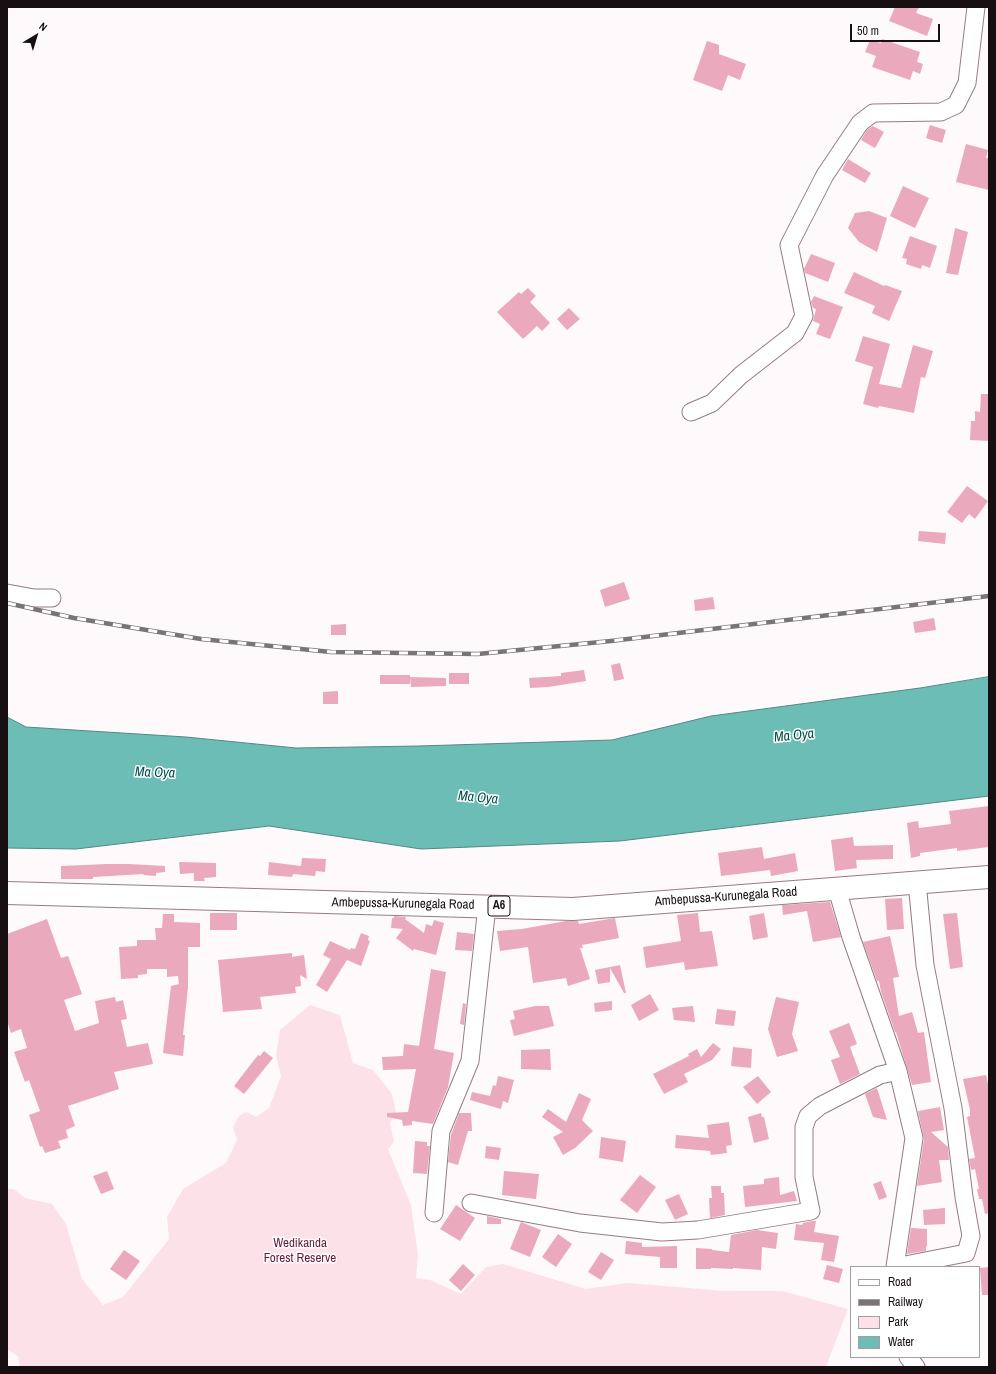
<!DOCTYPE html>
<html>
<head>
<meta charset="utf-8">
<style>
  body { margin:0 }
  #map { position:relative; width:996px; height:1374px; overflow:hidden; background:#fef9fa; font-family:"Archivo Narrow",sans-serif }
  canvas { display:block }
  .frame { position:absolute; inset:0; border:8px solid #180f12; pointer-events:none }
  .legend { position:absolute; left:850px; top:1266px; width:130px; height:92px; box-sizing:border-box; background:#fff; border:1px solid #a39fa0; margin:0; padding:5px 7px; list-style:none; font-size:12px; color:#180f12 }
  .legend li { display:flex; align-items:center; gap:8px; height:20px }
  .legend b { width:20px; border:1px solid #a39fa0 }
  .north { position:absolute; left:16px; top:16px; width:40px; height:40px; -webkit-text-stroke:3px #fff; paint-order:stroke; rotate:38deg; font-size:11px; font-weight:700; line-height:16px; text-align:center; color:#180f12 }
  .north::after { content:''; display:block; margin:auto; width:14px; height:18px; background:#180f12; clip-path:polygon(50% 0,100% 100%,50% 72%,0 100%) }
  .scale { position:absolute; left:850px; top:24px; width:90px; height:18px; box-sizing:border-box; border:2px solid #180f12; border-top:0; padding-left:5px; font-size:12px; line-height:14px; white-space:nowrap; color:#180f12; -webkit-text-stroke:3px #fff; paint-order:stroke }
</style>
</head>
<body>
<div id="map">
<canvas width="996" height="1374"></canvas>
<div class="frame"></div>
<ul class="legend">
<li><b style="height:5px;background:#fff"></b>Road</li>
<li><b style="height:5px;background:#7b7476"></b>Railway</li>
<li><b style="height:11px;background:#fde1e8"></b>Park</li>
<li><b style="height:11px;background:#6bbdb6"></b>Water</li>
</ul>
<div class="north">N</div>
<div class="scale">50 m</div>
</div>
<script>
const context = document.querySelector('canvas').getContext('2d');
context.lineJoin = 'round';
function fill(path, color) { context.fillStyle = color; context.fill(path, 'evenodd'); }
function stroke(path, color, width, dash) { context.strokeStyle = color; context.lineWidth = width; context.lineCap = dash ? 'butt' : 'round'; context.setLineDash(dash || []); context.stroke(path); }
function label(font, color, halo, rows, align = 'center') {
  context.font = font + ' "Archivo Narrow",sans-serif'; context.lineWidth = 3; context.setLineDash([]); context.textBaseline = 'middle'; context.strokeStyle = halo; context.fillStyle = color; for (const [text, x, y, turn = 0] of rows) {
    context.save(); context.translate(x, y); context.rotate((+turn || 0) * Math.PI / 180); context.textAlign = isNaN(turn) ? turn : align; if (halo) context.strokeText(text, 0, 0); context.fillText(text, 0, 0); context.restore();
  }
}
fill(new Path2D(`
  M310,1005L340,1015L353,1063L373,1070L392,1094L396,1112L390,1123L394,1142L388,1149L411,1205L418,1256L416,1278L430,1280L461,1294L486,1267L503,1264L586,1289L628,1283L725,1291H782L848,1309L826,1367H20L18,1356L7,1350V1189H14L25,1198L52,1204L66,1224L82,1279L103,1305L123,1297L169,1239L167,1217L183,1189L226,1163L237,1140L233,1127L239,1116L246,1112L256,1117L269,1108L281,1076L276,1055L280,1030Z`), '#fde1e8');
const water = new Path2D(`
  M989,677V796L620,841L421,849L269,826L76,849L7,848V717L26,727L186,737L296,748L419,746L612,740L711,716L920,688Z`);
fill(water, '#6bbdb6');
stroke(water, '#528985', 1);
fill(new Path2D(`
  M895,7H919L916,13L933,19L927,36L889,21Z
  M882,39L920,52L917,62L923,64L920,74L913,71L910,80L872,67L876,56L865,52L870,40L881,43Z
  M707,41L719,45V54L746,64L740,80L728,75L722,91L693,80Z
  M930,125L946,130L942,143L926,138Z
  M873,126L884,132L875,148L861,140L867,130Z
  M966,144L988,150L986,158H989V190L956,182Z
  M848,159L871,173L865,183L842,170Z
  M903,186L929,198L915,228L890,216Z
  M869,211L887,218L877,252L859,242L848,228L855,213Z
  M955,228L968,232L958,275L946,273Z
  M910,236L937,246L930,268L922,265L921,269L906,264L907,259L902,258Z
  M811,254L835,263L828,282L805,273L804,269Z
  M854,272L884,286L885,285L902,291L889,321L872,313L875,306L844,293Z
  M528,288L536,296L530,302L550,323L542,331L537,326L523,339L497,312L519,292L521,294Z
  M814,296L843,307L830,339L816,334L820,324L813,321L816,309L813,308L811,302Z
  M569,308L580,319L567,330L557,319Z
  M863,336L890,344L879,384L901,388L913,345L933,351L925,378L921,377L914,413L879,406L878,408L863,404L873,367L855,361Z
  M981,394H989V441L970,440L971,421H975V411L980,412Z
  M967,486L988,501L975,519L969,514L962,523L947,512Z
  M919,531L946,533L945,544L918,541Z
  M624,582L630,599L605,607L600,590Z
  M713,597L715,609L695,611L694,600Z
  M934,618L936,630L915,633L913,622Z
  M346,624V635H331V625Z
  M620,663L624,679L614,681L611,665Z
  M584,670L586,681L548,687L530,688L529,678L561,676V673Z
  M449,673H469V684H449Z
  M380,675H410V684H380Z
  M410,677L446,678V686L411,687Z
  M338,691V704H323V692Z
  M989,806V847L957,851V848L920,853V856L911,858L907,823L918,821L919,828L951,824L949,811Z
  M853,837L854,846L893,845V859L856,860L857,868L835,871L831,840Z
  M762,847L764,859L795,853L798,871L771,876L770,870L721,876L718,853Z
  M302,858L326,859L325,872L316,871L315,876L293,874L292,877L268,875L269,862L301,866Z
  M179,862L216,863V877L204,878L205,881H194V873L180,874Z
  M107,864H129L165,866V872L156,873V876L143,875L144,874L93,877V879H61V866Z
  M902,898L904,929L887,930L885,899Z
  M830,902L841,937L813,942L807,911L783,915L782,905Z
  M210,913H237V930H210Z
  M698,913L700,932L712,931L718,966L685,970L684,962L646,968L643,947L681,941L677,915Z
  M764,913L768,937L753,940L749,916Z
  M957,913L963,967L950,969L943,914Z
  M163,914H174V922L200,923V947H188V987L183,1035H185L183,1056L163,1053L171,986L179,984L178,976L167,977V969H147V974L138,975V978L121,979L119,947L137,946V940H156L155,928H162Z
  M394,916L406,917L405,919L424,933L426,924L432,926L434,920L444,923L436,955L414,949L413,951L396,938L403,929L391,928L392,918H394Z
  M615,918L619,938L582,945L583,948H580L590,979L568,986L566,978L533,983L528,947L500,951L497,931L522,929L566,921H578L579,924Z
  M47,919L61,958L68,956L82,994L64,1000L75,1031L99,1023L95,1001L115,997L116,1002L123,1000L127,1019L121,1020L127,1047L148,1043L153,1064L114,1072L119,1089L68,1106L75,1126L66,1130L68,1138L58,1141L61,1148L45,1153L42,1146L40,1147L29,1115L40,1111L29,1080L25,1082L14,1052L27,1048L21,1029L11,1033L7,1021V934Z
  M457,932L474,934L472,951L455,950Z
  M361,933L369,936L368,940L370,941L361,966L347,960L327,992L316,985L331,959L323,955L330,941L350,950L351,948L355,949Z
  M890,936L899,977L893,978L899,1016L912,1012L918,1033L924,1032L931,1082L912,1085L896,1032H895L881,992L879,981H877L863,942Z
  M292,953V957L304,955L307,979L300,975L301,986L295,987L296,993L260,997L262,1009L223,1012L218,960Z
  M620,965L626,993H624L610,968V982L598,984L595,970Z
  M431,969L446,972L434,1049L454,1053L448,1087L433,1124L412,1121V1125L403,1126L402,1120L387,1117V1113L408,1112L416,1069L383,1070L382,1057L403,1056L404,1044L419,1046Z
  M650,994L659,1010L639,1021L631,1005Z
  M776,997L799,1002L792,1034L798,1051L777,1057L768,1029Z
  M612,1001V1010L595,1012L594,1003Z
  M463,1003L466,1004L464,1025L460,1024Z
  M535,1006H549L554,1026L514,1036L510,1020L515,1019L513,1011Z
  M693,1006L695,1022L674,1020L672,1008Z
  M717,1009L736,1011L734,1026L715,1024Z
  M849,1023L857,1044L850,1047L860,1074L840,1084L831,1060L840,1057L829,1031Z
  M713,1043L721,1049L712,1060L684,1074L688,1082L664,1094L653,1074L689,1056L688,1054L697,1049L701,1057Z
  M733,1047L752,1049L751,1068L731,1066Z
  M550,1049L551,1070L521,1069V1050Z
  M264,1051L273,1058L244,1094L234,1086L258,1055L260,1056Z
  M986,1075L989,1088V1213L985,1214L982,1199H979L977,1189H979L975,1169L971,1170L969,1159L975,1158L967,1117L970,1116V1110L963,1079Z
  M498,1076L514,1080L508,1103L503,1101L501,1109L470,1100L472,1092L490,1096L493,1085L496,1086Z
  M758,1076L771,1092L757,1104L743,1087Z
  M877,1088L887,1120L873,1117L865,1094Z
  M579,1093L591,1099L582,1120L593,1131L575,1148L563,1155L553,1137L563,1132L542,1117L548,1109L566,1122Z
  M940,1107L944,1130L931,1132L948,1147L949,1160H939L942,1182L917,1186L924,1139L918,1111Z
  M459,1113H471L472,1131H468L458,1165L448,1162L451,1135Z
  M761,1113L762,1117H764L769,1139L754,1143L748,1117Z
  M729,1122L732,1145L726,1146L727,1153L711,1155L710,1151L675,1148L676,1135L709,1138L707,1125Z
  M601,1137L626,1141L623,1162L599,1158Z
  M415,1141L427,1142V1146H430L427,1174L413,1173Z
  M486,1146L501,1148L499,1160L485,1158Z
  M107,1171L114,1189L101,1194L93,1176Z
  M504,1171L539,1174L536,1199L502,1195Z
  M640,1175L656,1187L637,1213L620,1200Z
  M779,1177L780,1195L794,1191L797,1201L745,1207L743,1186L764,1184V1179Z
  M881,1181L887,1197L879,1200L873,1184Z
  M711,1186H721V1193H724L725,1215L710,1218L709,1198H712Z
  M679,1194L688,1214L675,1220L665,1200Z
  M456,1205L475,1218L460,1241L440,1229Z
  M945,1208V1224L924,1225L923,1210Z
  M487,1216L501,1219V1224H487Z
  M812,1221H816L814,1232L839,1236L834,1262L821,1260L824,1243L794,1240L796,1224L802,1225L803,1223Z
  M521,1222L541,1230L530,1257L510,1249Z
  M911,1228L927,1229V1246L926,1247V1251L907,1254Z
  M757,1230L778,1233L776,1249L762,1247L761,1270L733,1268V1269L711,1268V1269H696V1248L712,1249V1250L729,1252L731,1235Z
  M558,1234L572,1244L556,1267L542,1257Z
  M626,1241L642,1243V1247L677,1246V1268H660V1257L625,1254Z
  M124,1250L140,1261L126,1280L110,1269Z
  M601,1252L614,1260L601,1280L588,1272Z
  M463,1264L475,1275L461,1291L449,1280Z
  M827,1265L843,1269L839,1283L823,1279Z
  M989,1267V1295H982L980,1268Z`), '#eba9bd');
const minor = new Path2D(`
  M691,412L712,403L741,375L795,333L804,316L789,245L825,175L860,123L873,113L941,112L956,105L967,83L976,7
  M7,593L34,598H52
  M837,889L851,937L898,1071L914,1138L895,1267
  M471,1203L580,1223L662,1232L698,1230L811,1211L804,1177V1127L808,1116L820,1106L880,1075L898,1071
  M434,1213L441,1131L470,1061L487,906
  M895,1267L966,1253L971,1236L964,1197L953,1108L925,965L917,882
  M908,1357L916,1367`);
const highway = new Path2D(`
  M7,893L573,909L989,877`);
stroke(minor, '#957c83', 19);
stroke(highway, '#957c83', 24);
stroke(minor, '#fff', 17);
stroke(highway, '#fff', 22);
const rail = new Path2D(`
  M7,603L74,618L201,639L331,652L478,654L611,641L989,596`);
stroke(rail, '#7b7476', 4.5);
stroke(rail, '#fff', 3, [9]);
for (const [x, y, w] of [
  [499,906,22]
]) { const box = new Path2D(); box.roundRect(x - w / 2, y - 10, w, 20, 3); context.fillStyle = '#fff'; context.fill(box); stroke(box, '#180f12', 1); }
label('bold 12px', '#180f12', null, [
  ["A6",499,906]
]);
label('13px', '#180f12', '#fff', [
  ["Ambepussa-Kurunegala Road",726,897,-4],
  ["Ambepussa-Kurunegala Road",403,904,1]
]);
label('13px', '#661a39', '#fff', [
  ["Wedikanda",300,1244],
  ["Forest Reserve",300,1259]
]);
label('italic 14px', '#004e4a', '#fff', [
  ["Ma Oya",794,736,-6],
  ["Ma Oya",155,773,2],
  ["Ma Oya",478,798,5]
]);
</script>
</body>
</html>
